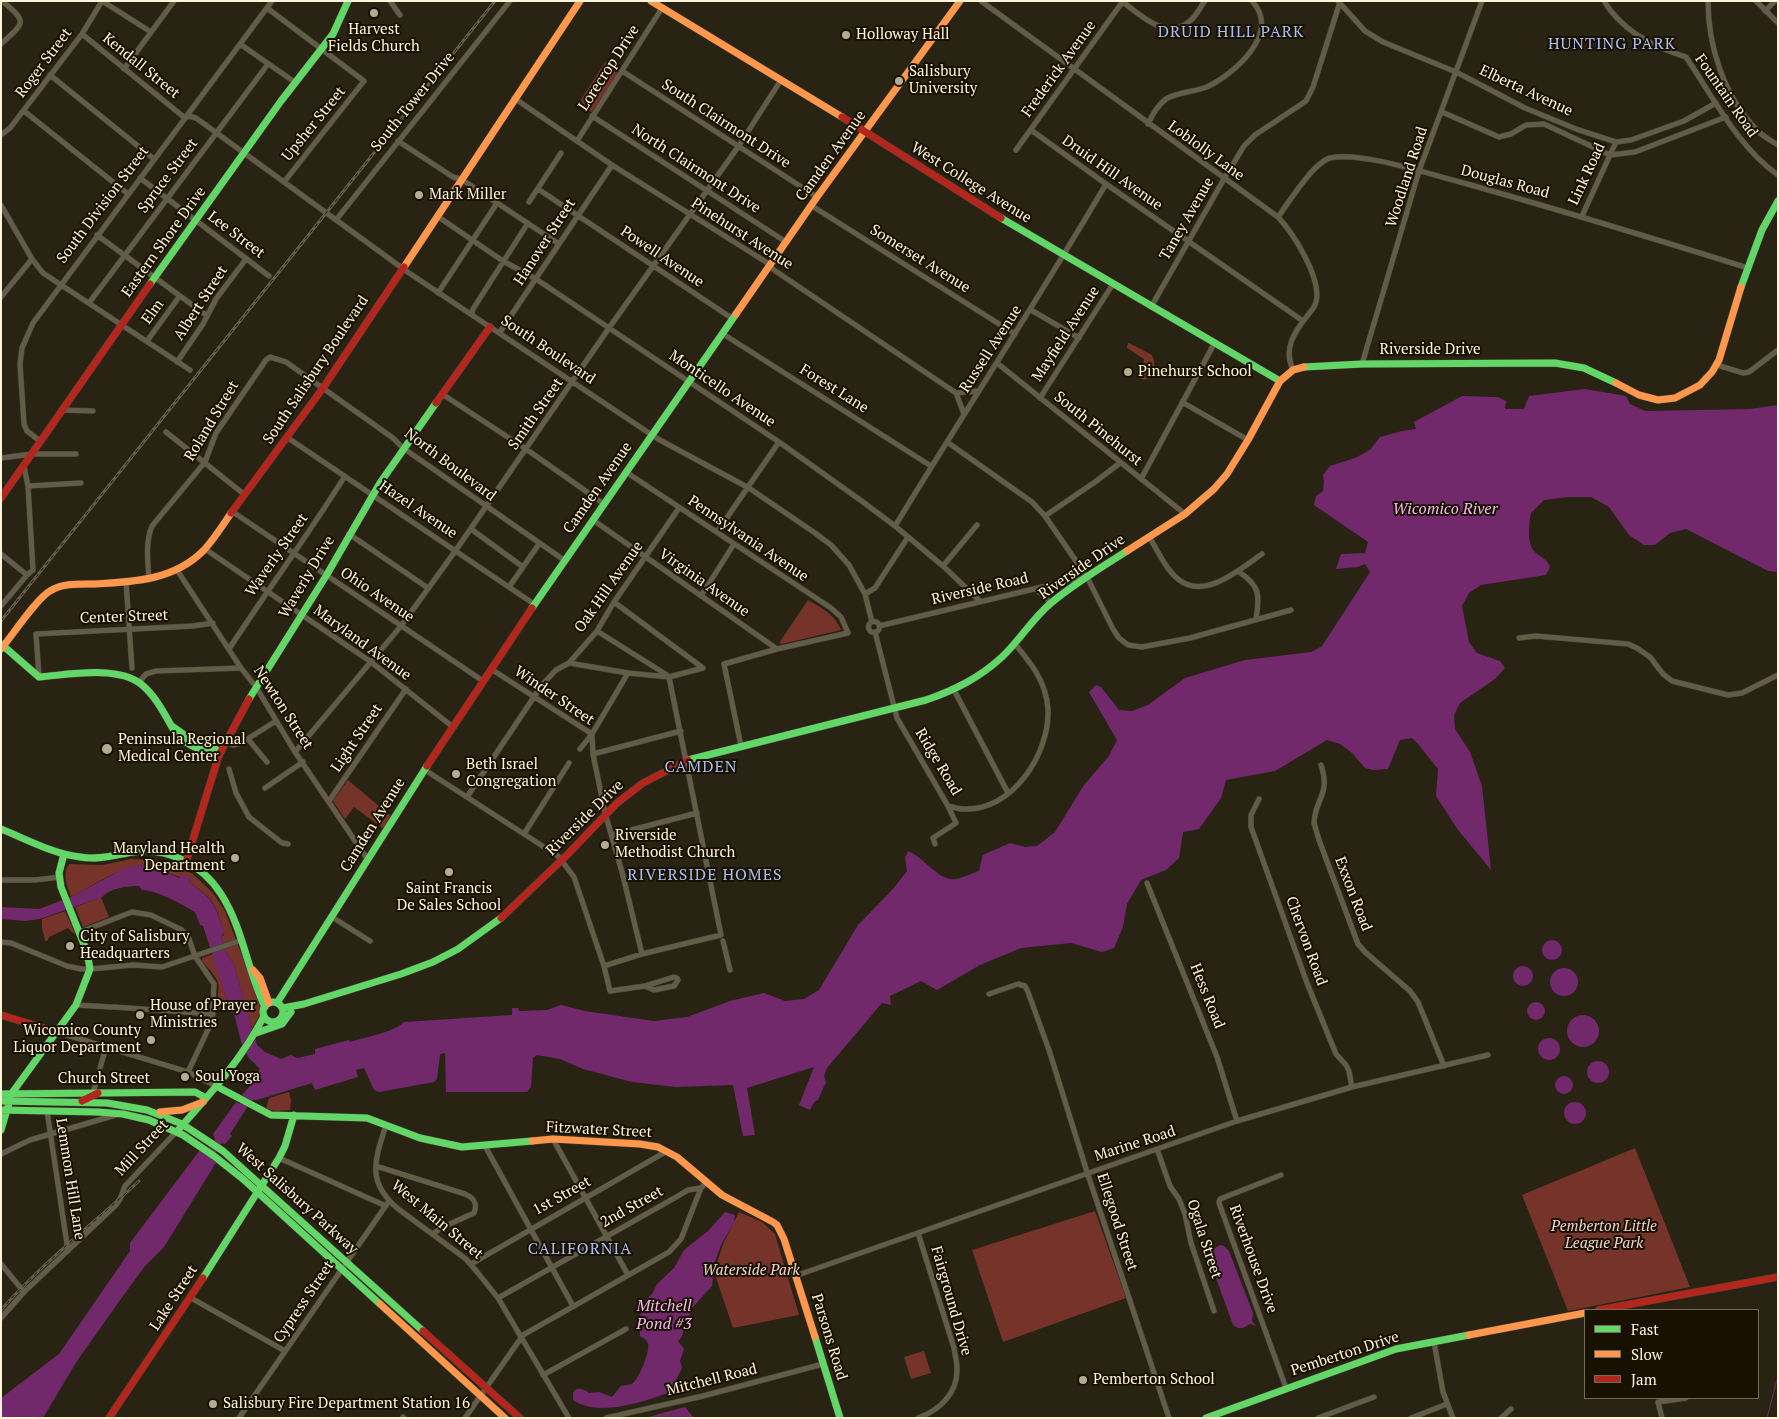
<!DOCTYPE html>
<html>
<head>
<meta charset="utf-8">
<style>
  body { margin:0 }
  #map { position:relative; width:1779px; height:1419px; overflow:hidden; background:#282313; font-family:"PT Serif",serif }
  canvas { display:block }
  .frame { position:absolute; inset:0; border:2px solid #fff4d8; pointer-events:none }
  .legend { position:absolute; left:1584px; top:1309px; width:175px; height:90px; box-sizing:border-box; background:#181000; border:1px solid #746b56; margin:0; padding:6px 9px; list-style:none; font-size:15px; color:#fff4d8 }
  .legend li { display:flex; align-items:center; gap:10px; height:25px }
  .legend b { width:25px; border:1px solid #746b56 }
</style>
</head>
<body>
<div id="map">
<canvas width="1779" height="1419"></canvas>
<div class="frame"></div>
<ul class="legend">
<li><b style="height:6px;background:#63d668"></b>Fast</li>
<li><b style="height:6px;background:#ff974d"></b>Slow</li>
<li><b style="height:6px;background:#b3261e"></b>Jam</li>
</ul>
</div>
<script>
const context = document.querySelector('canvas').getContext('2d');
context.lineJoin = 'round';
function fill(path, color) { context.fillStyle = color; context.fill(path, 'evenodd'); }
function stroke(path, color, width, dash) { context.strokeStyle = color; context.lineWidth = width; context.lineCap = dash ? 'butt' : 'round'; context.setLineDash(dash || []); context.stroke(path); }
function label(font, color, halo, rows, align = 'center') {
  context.font = font + ' "PT Serif",serif'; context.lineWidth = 4; context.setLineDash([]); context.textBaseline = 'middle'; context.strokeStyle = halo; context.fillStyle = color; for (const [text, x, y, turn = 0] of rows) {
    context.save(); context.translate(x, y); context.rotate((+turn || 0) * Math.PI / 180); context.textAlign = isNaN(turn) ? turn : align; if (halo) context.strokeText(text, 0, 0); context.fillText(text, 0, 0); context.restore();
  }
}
fill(new Path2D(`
  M606,61L620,69L592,112L578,104Z
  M1128,343H1129L1152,355C1156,365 1156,376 1144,380L1140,378C1139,370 1144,367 1144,359L1127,348Z
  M808,600C821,608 835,614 841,630L782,644L779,643Z
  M348,780L392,817L384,829L354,807L345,819L333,801Z
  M131,859L158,860L174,864L193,874L213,893L225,911L259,1000C262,1011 259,1018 252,1028L234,965L226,952L221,936L224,935C216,904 215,900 189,882L190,877C172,879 169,870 154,866C128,860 94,886 71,897C67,886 62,874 69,864L103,865Z
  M101,897L109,917L83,927L75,907Z
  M65,911L75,933L74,934L68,928L49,937L48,940L45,941L42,928V919Z
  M213,954L226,997L234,1013L216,1009C220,980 222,984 202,961V958Z
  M289,1092L291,1100L290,1110L276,1111L266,1109L269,1098Z
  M1635,1148L1690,1287L1568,1311L1522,1195Z
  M1095,1211L1126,1298L1003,1342L972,1250Z
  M739,1212L762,1222L775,1234L799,1315L733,1328L714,1272L723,1244Z
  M924,1351L931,1373L911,1379L904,1357Z`), '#763329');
fill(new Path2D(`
  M1585,389L1626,396L1630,404L1645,411L1750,409L1778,405V572L1768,571L1686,529L1670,533L1655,545H1644L1629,535L1609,507L1591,497H1568L1544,500L1531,513C1529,524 1526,545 1536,553C1542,558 1547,559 1550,567L1546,575L1481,585L1469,593L1462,606L1469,642L1477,653L1500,661L1505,668L1495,679L1460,703L1454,715L1455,729L1470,752L1482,786L1491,870L1458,830L1436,796L1438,769L1418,744L1412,738L1400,740L1388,769L1373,770L1365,768L1352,753L1340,744L1327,740L1275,771L1226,780L1221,798L1199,829L1183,832L1179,858L1166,870L1141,880L1127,904L1123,927L1114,948L1102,952L1071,943L1021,948L980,965L937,990L921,981L890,996L891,1005L882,1003L827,1068L824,1076L826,1082L818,1100L814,1102L810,1110L799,1105L814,1067L747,1088L755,1135L743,1136L733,1085L676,1087L632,1082L583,1069L560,1059L537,1055L533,1058L531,1087L527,1092H446L445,1053L440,1054L437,1079L434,1082L379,1092L374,1090L364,1068L356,1070L358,1077L315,1090L312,1083L257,1100H252L230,1134L232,1136L225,1144L222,1143L213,1158L217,1161L164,1247L145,1266L118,1303L77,1361L43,1418H1V1398L59,1354L130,1251V1243L200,1150L206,1152L215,1139L213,1134L236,1102L240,1104L244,1097L242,1095L249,1087L260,1069L248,1057L241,1042L234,1013L226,997L203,926L200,925L195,912C184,905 154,889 142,890L139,886C127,886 110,888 102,897L40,919L25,921L1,919V907L39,909L71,897L123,869L139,865L153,866L179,878L182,875L190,877L189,882C214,900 215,904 224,933L221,936L226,952L234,965L257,1045L265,1052L281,1059L291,1055L297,1058L315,1054V1049L349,1040L350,1042C365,1037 393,1033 404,1022L512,1015V1008H518L519,1011L547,1010L561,1005L585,1011L654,1021L687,1017L730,1001L764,993L785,1001L804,999L819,990L858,925L893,889L907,871L905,858L908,851C924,857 939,882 956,879C963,878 972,873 979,871L983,855L1010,843L1025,847L1037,846L1055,832L1084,785L1109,756L1117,740L1089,692L1096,685L1101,687L1119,710L1132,711L1148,705L1185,678L1245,660L1311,652L1322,646L1370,572L1365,564L1358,567L1336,569L1341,554L1365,553L1368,542L1314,505L1316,496L1323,491L1324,482L1323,475L1330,466L1355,458L1370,450L1380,437L1402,431L1416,429L1414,422L1462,396L1498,397L1506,401L1505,409H1524L1529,396Z
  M1542 950a10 10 0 1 1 20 0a10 10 0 1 1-20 0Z
  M1513 976a10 10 0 1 1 20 0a10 10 0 1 1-20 0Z
  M1550 982a14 14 0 1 1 28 0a14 14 0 1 1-28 0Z
  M1527 1011a9 9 0 1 1 18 0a9 9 0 1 1-18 0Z
  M1567 1031a16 16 0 1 1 32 0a16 16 0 1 1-32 0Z
  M1538 1049a11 11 0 1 1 22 0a11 11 0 1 1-22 0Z
  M1587 1072a11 11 0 1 1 22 0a11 11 0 1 1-22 0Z
  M1555 1085a9 9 0 1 1 18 0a9 9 0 1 1-18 0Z
  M1564 1113a11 11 0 1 1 22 0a11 11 0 1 1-22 0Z
  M725,1212L735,1215L734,1223L722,1243L715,1261L712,1286L692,1308L681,1338L678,1341L684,1349L680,1361L682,1368L676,1380V1383L680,1385L679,1391H673C647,1401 598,1418 573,1400V1393C576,1386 584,1389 589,1393L599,1392L612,1397L621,1386C624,1385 629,1385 632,1384C639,1379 650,1352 648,1344C647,1339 643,1338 640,1336V1316L646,1300L652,1294L657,1284L674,1268L684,1250L708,1231Z
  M1220,1245L1224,1246L1229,1251L1253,1313L1252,1321L1256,1326L1250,1324L1243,1328H1238L1233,1325L1209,1259L1210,1251Z
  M685,1407L694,1418H648V1417Z`), '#71296c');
stroke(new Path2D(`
  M1767,1418L1778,1376`), '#71296c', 1);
const street = new Path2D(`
  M102,1L151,32
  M390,1L400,15
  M981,1L1278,217C1294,234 1322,279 1316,302C1315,307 1311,311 1308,315C1294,332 1283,349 1293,370
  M1338,1L1365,31L1383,42L1456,72L1525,108L1576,129L1616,142L1631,140L1684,121L1716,103
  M1604,1C1622,31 1653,47 1686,57L1688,60C1714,99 1739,148 1778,175
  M1708,1C1708,46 1724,96 1756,129C1762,136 1770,140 1778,145
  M1756,1L1778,23
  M1123,2C1141,16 1168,42 1191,20C1197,15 1200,7 1205,1
  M267,8L364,81L284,182
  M1765,11L1775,1
  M82,34L185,118L189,116L196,118L409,273L658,439L749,488L815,533L831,545L849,565L865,594L872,622
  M1,44C25,22 28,22 2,1
  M240,44L296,83
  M124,69L174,1
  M622,71L817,197
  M50,75L154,159
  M514,98L612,165L766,262L774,270L956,393L964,414
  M24,111L128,194
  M1442,112L1499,137L1511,134L1526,125L1544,124L1610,155L1635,152L1726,117
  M592,116L786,242
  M1148,124C1152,115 1158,105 1166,99C1177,92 1194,92 1207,87C1234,74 1282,33 1252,1
  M1031,130L1106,184L1303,321
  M1,135L10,128L82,34L102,1
  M398,141L453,177L461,179L559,244
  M577,141L662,8
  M1016,150L1123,1
  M140,178L269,276
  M538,189L733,319
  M529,202L561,153
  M1,205L32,259L43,273L190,370
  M812,206L1015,334
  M437,216L503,261L536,279L779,442L863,502L895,526L943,566L980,601
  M1582,216L1616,142
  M1278,217C1289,202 1313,163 1330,158C1360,151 1429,174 1460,182C1557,209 1652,238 1748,268
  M336,220L510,1
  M97,235L206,315
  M438,293L497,203
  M1,297L32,259
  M89,303L268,64
  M1151,307L1224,179L1244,146L1255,135L1306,101L1313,87L1340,2
  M1031,310L1079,338
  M472,314L473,309L528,223
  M500,332L612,165
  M723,334L931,466
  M147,341L179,297
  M177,362L203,324L216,299L246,259
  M997,363L1185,514
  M1362,364L1419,171L1482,1
  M1717,365L1743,373L1749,372L1778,350
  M956,393L978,391
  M442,394L526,449L604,504
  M1040,398L1113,284
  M1182,402L1248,440
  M61,410L93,411
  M166,432L245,495
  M288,438L534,604
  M40,441L27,431L24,424L20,364L22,348L33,323L272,1
  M947,442L1032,502L1045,516L1087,577L1113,629L1119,638L1128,645L1142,647L1190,638L1291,610
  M1,458L32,454H76
  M626,472L831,608L841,617L848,633L777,649L724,664L741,746
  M1141,479L1214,344
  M28,486L81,483
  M233,512L483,681
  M1045,516L1095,482L1120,463
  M593,520L777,649
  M895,526C965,411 1038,300 1106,184
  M471,529L523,567
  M717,532L779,442
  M349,534L428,588
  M1149,537C1158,550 1165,569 1178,579C1204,601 1240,569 1262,554
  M205,549L371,662L453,727
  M1,554L27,575
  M943,566L977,525
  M177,570L241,668L256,687L295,752L368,860
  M1238,571C1260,586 1260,594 1256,619
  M149,580C148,562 145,543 152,526L205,462L216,433L266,360L270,357L286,362L393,438L403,448L564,560
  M126,582L132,668
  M509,587L539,544
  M1036,589L1051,603
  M865,594L875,588L908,537
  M701,596L734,544
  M614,602L703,668
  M1,606L27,575L33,570L28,486L24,466
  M868.5 627a5.5 5.5 0 1 1 11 0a5.5 5.5 0 1 1-11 0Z
  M879,626L1084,577
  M597,631L667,675
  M875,632L897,718L948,806C953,807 958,809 963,809C1012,812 1050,754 1048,709C1046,681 1031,663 1014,643
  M1519,638L1536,636L1628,644L1637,648L1650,657L1663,674L1672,681L1728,695L1742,693L1778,675
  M229,649C267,591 308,535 345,476
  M569,663L628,673L669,677L703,668
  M491,669L592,734L593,754L605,813L622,872L642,954
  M39,676L36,634L193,626L213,623
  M139,682L146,674L156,671L241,668
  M954,690L1008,793
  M248,739L267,762
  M225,742L233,745L241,743L276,721
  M580,749L592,734L628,673
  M295,752L401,626L456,550L609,328L738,147L781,80
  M593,754L681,731
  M1321,765C1331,795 1315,798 1314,823L1319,840L1358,944L1365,952L1410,991L1418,1002L1444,1066
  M229,769L236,793L249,817L282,843L288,844
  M425,770L558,856L574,877L604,966L610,991L645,986L674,977L677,978L678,980L674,986L654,990L645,986
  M265,788L303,762
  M467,797L542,685L556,670L569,663L597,631L614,602L679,508
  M1259,799L1251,815V827L1307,983L1336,1054L1346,1065L1349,1071L1352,1087
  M329,801L406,689
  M524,834L569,763
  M612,835L697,813
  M935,844L933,838L956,823L948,806
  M1,880H35L60,877
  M1147,883L1217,1057L1237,1121
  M332,917L370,941
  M80,932L132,912L151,915L182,930L189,939L195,956L214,984L212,1021L188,1072
  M723,941L730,970
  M1,942L11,943L67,966L81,969H90L133,965L162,967L242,940
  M604,966L642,954L721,935L669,677
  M989,994L1018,984L1025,986L1028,992L1049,1050L1087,1172L1169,1418
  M76,1005L111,1007
  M114,1007L213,1014
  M57,1032L188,1072L216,1086
  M93,1093L106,1047
  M47,1111L68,1251
  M386,1125C375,1160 366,1181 397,1208L466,1259L478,1273L498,1298L569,1418
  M553,1139L628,1275
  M485,1146L573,1306
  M1157,1149L1170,1186L1179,1199L1185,1214L1191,1243L1214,1311
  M1,1154L30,1140L116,1115
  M279,1158L386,1206
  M376,1166L465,1194C474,1198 478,1203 474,1213L441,1228L433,1234
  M1281,1175L1220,1199L1219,1203L1286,1388
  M918,1233L954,1348C955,1355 957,1362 957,1368C958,1393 940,1410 918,1418
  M1,1264L24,1292
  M471,1264L667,1151
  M795,1276L1237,1121L1352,1087L1488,1055
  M191,1298L285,1351
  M498,1298L678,1196L688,1190L701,1188
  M1,1318L24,1292L116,1205L120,1199L125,1186L176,1132
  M1434,1342L1443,1392L1453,1418
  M543,1375L626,1329
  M403,1417L404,1418
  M239,1418L389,1201
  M465,1418L523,1335L669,1252L681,1239L701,1188L707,1182
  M606,1418L703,1396L823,1364
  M1318,1418L1374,1397
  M1411,1418L1447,1404
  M1501,1418L1511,1409
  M1662,1418L1658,1402L1686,1398`);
const fast = new Path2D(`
  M1001,218L1280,381
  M150,284L281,101L333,34L348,1
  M1741,287L1762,230L1778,201
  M1304,367L1362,364L1555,363L1584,368L1616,383
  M532,608L736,314
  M1,644L39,677C67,675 117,665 141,684C157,697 166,717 176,734C187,746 203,751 219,755
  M249,699L326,576L380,483L436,403
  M172,726L186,736L217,750L219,755
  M688,760L926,700C955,690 979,678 1002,657C1020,640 1032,619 1051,603C1075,583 1102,567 1127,551
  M1,829C26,839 53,854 80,857C98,860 115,855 133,852C167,847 202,864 221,894C243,928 247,970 265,1007
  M263 1012a10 10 0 1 1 20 0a10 10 0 1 1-20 0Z
  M277,1003L427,766
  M283,1008L304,1004L401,974L433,962L458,949L501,918
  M256,1033L282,1024L291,1012
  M216,1086L271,1115L367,1118L420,1138L462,1147L532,1141
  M1,1094L195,1092L206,1098
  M1,1101L107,1103L147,1110L182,1124L223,1151L423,1331
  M1,1110L98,1112L123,1114L149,1120L183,1135L214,1156L243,1179L380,1304
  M179,1129C211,1093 242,1059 264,1016
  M1,1130L12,1093L76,1005L90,969L87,952L61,887L59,873L64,854
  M203,1278L279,1158L285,1146L294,1115
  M815,1337L840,1418
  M1206,1418L1396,1349L1469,1335`);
const slow = new Path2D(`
  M651,1L842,117
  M404,267L580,1
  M736,314L817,197L960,1
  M1616,383L1639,395L1658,400L1675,398L1700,385L1712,372L1719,360L1741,287
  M1127,551L1185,514L1214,489L1227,474L1248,440L1280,381L1293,370L1304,367
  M1,649C12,636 37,598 50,591C62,583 80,584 94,584C134,582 175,580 204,550C214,539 223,525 231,513
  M253,970L260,978L269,1003
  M160,1112L182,1110L203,1102
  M532,1141L553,1139L640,1144L658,1147L677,1157L722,1195L773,1222L777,1225L784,1239L815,1337
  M380,1304L505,1418
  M1469,1335L1585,1313`);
const jam = new Path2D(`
  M842,117L1001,218
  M436,403L490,327
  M1,498L150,284
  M231,513L323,388L404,267
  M427,766L532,608
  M186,862L219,755L249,699
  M501,918L568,854L617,803L643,783L688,760
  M1,1015L57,1032
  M82,1101L98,1093
  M1599,1310L1778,1277
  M423,1331L520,1418
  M109,1418L203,1278`);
stroke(street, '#443f32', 6);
stroke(fast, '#443f32', 8);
stroke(slow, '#443f32', 8);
stroke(jam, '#443f32', 8);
stroke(street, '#635c49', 5);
stroke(fast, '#63d668', 7);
stroke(slow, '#ff974d', 7);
stroke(jam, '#b3261e', 7);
const rail = new Path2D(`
  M1,621L495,1
  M1,1310C43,1262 93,1224 139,1181`);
stroke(rail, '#645e4e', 3);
stroke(rail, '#181000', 1, [4]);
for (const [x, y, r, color] of [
  [374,13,5,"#b4ab93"],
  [846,35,5,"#b4ab93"],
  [899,81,5,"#b4ab93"],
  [419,195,5,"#b4ab93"],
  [1128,372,5,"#b4ab93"],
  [107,749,6,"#b4ab93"],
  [456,774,5,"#b4ab93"],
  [605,845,5,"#b4ab93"],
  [235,858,5,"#b4ab93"],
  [449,872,5,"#b4ab93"],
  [70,946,5,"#b4ab93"],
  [140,1015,5,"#b4ab93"],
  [151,1040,5,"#b4ab93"],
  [185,1077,5,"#b4ab93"],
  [1083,1380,5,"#b4ab93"],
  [213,1404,5,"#b4ab93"]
]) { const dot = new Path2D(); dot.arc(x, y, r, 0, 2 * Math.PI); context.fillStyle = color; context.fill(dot); stroke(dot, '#181000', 2); }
label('15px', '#fff4d8', '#181000', [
  ["Harvest",374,30,"center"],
  ["Fields Church",374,47,"center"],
  ["Holloway Hall",856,35],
  ["Salisbury",909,72],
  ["University",909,89],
  ["Mark Miller",429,195],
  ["Pinehurst School",1138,372],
  ["Peninsula Regional",118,740],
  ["Medical Center",118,757],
  ["Beth Israel",466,765],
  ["Congregation",466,782],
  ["Riverside",615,836],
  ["Methodist Church",615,853],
  ["Maryland Health",225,849,"right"],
  ["Department",225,866,"right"],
  ["Saint Francis",449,889,"center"],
  ["De Sales School",449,906,"center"],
  ["City of Salisbury",80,937],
  ["Headquarters",80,954],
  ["House of Prayer",150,1006],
  ["Ministries",150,1023],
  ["Wicomico County",141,1031,"right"],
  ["Liquor Department",141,1048,"right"],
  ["Soul Yoga",195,1077],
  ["Pemberton School",1093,1380],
  ["Salisbury Fire Department Station 16",223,1404]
], 'left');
label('15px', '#fff4d8', '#181000', [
  ["Roger Street",44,63,-53],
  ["Kendall Street",141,66,39],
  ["Lorecrop Drive",609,68,-57],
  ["Frederick Avenue",1059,69,-54],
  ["Elberta Avenue",1526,91,25],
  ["Fountain Road",1726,96,55],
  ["South Tower Drive",413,102,-51],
  ["Upsher Street",314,124,-51],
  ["South Clairmont Drive",726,124,33],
  ["Loblolly Lane",1206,151,36],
  ["Camden Avenue",831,156,-54],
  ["North Clairmont Drive",696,169,33],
  ["Druid Hill Avenue",1112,173,35],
  ["Link Road",1587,174,-65],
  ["Spruce Street",168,176,-53],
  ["Woodland Road",1407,177,-72],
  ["Douglas Road",1505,182,15],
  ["West College Avenue",971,183,32],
  ["South Division Street",103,205,-53],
  ["Taney Avenue",1187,219,-60],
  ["Pinehurst Avenue",742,234,33],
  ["Lee Street",236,235,37],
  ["Eastern Shore Drive",164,242,-54],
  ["Hanover Street",545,242,-57],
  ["Powell Avenue",662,257,34],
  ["Somerset Avenue",920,259,32],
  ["Albert Street",201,303,-57],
  ["Elm",153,312,-54],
  ["Mayfield Avenue",1066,334,-57],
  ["Russell Avenue",991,349,-57],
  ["South Boulevard",548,350,34],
  ["Riverside Drive",1430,350],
  ["South Salisbury Boulevard",316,370,-56],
  ["Monticello Avenue",722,389,34],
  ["Forest Lane",834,389,32],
  ["Smith Street",536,414,-55],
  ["Roland Street",212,421,-59],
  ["South Pinehurst",1098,429,39],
  ["North Boulevard",450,465,37],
  ["Camden Avenue",598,488,-55],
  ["Hazel Avenue",418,510,34],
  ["Pennsylvania Avenue",748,539,34],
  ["Waverly Street",277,555,-55],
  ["Riverside Drive",1082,567,-35],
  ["Waverly Drive",307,577,-59],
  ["Virginia Avenue",704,583,35],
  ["Oak Hill Avenue",609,587,-55],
  ["Riverside Road",980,589,-13],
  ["Ohio Avenue",377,595,34],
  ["Center Street",124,617,-2],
  ["Maryland Avenue",362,643,36],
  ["Winder Street",554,696,34],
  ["Newton Street",283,708,57],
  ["Light Street",357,738,-56],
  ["Ridge Road",938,762,59],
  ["Riverside Drive",585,818,-44],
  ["Camden Avenue",373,825,-58],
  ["Exxon Road",1353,894,69],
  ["Chervon Road",1306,941,70],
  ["Hess Road",1207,996,68],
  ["Church Street",104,1079],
  ["Fitzwater Street",599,1130,3],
  ["Marine Road",1135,1144,-18],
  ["Mill Street",142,1148,-47],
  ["Lemmon Hill Lane",70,1179,81],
  ["1st Street",562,1196,-29],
  ["West Salisbury Parkway",297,1199,42],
  ["2nd Street",632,1207,-29],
  ["West Main Street",437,1220,40],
  ["Ellegood Street",1117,1222,72],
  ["Ogala Street",1204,1239,72],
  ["Riverhouse Drive",1253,1259,70],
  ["Lake Street",174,1298,-57],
  ["Fairground Drive",951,1301,74],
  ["Cypress Street",304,1302,-56],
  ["Parsons Road",829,1337,73],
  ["Pemberton Drive",1345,1354,-18],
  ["Mitchell Road",712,1380,-14]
]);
label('italic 15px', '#f1d3ce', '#181000', [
  ["Pemberton Little",1604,1227],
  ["League Park",1604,1244],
  ["Waterside Park",751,1271]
]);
context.letterSpacing = '1px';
label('16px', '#abbff5', '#181000', [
  ["DRUID HILL PARK",1231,32],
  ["HUNTING PARK",1612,44],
  ["CAMDEN",701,767],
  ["RIVERSIDE HOMES",705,875],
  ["CALIFORNIA",580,1249]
]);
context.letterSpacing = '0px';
label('italic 16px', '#f6b7f1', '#181000', [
  ["Wicomico River",1445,509],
  ["Mitchell",664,1306],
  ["Pond #3",664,1324]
]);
</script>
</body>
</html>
